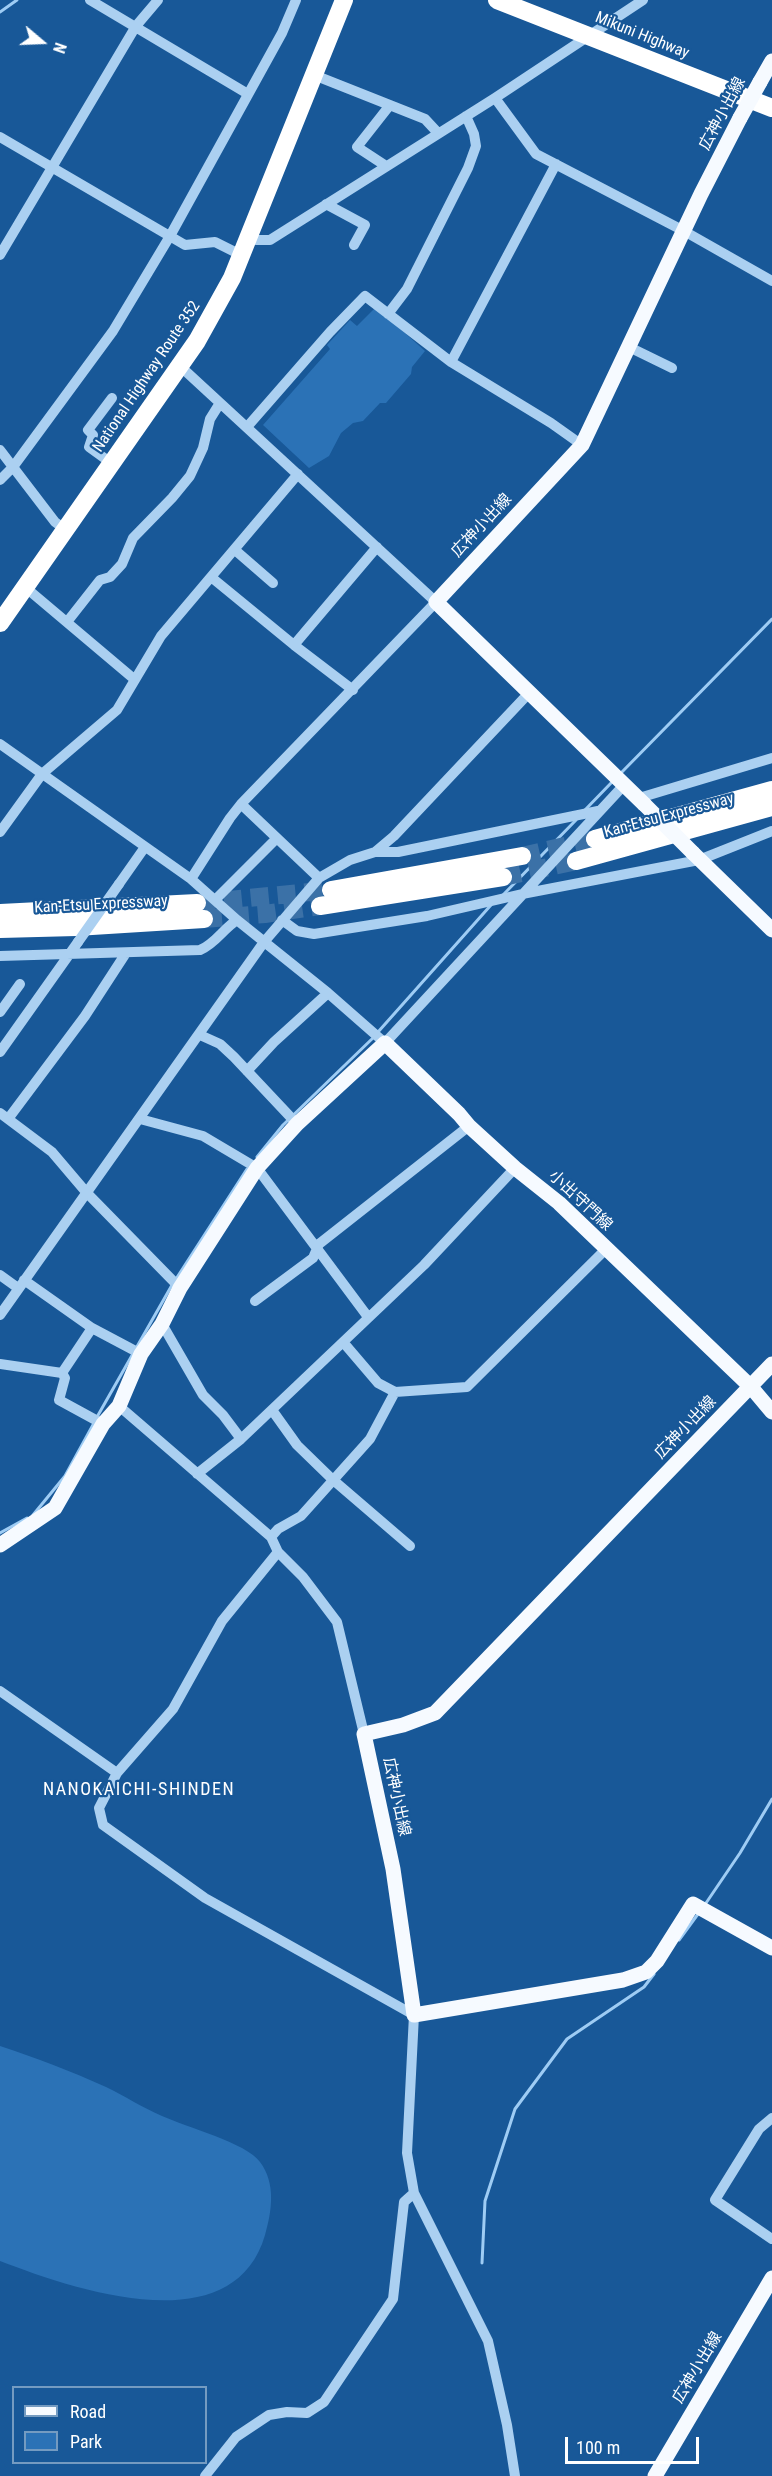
<!DOCTYPE html>
<html>
<head>
<meta charset="utf-8">
<style>
  body { margin:0 }
  #map { position:relative; width:772px; height:2476px; overflow:hidden; background:#185898; font-family:"Roboto Condensed",sans-serif }
  canvas { display:block }
  .legend { position:absolute; left:12px; top:2386px; width:195px; height:78px; box-sizing:border-box; background:#185898; border:2px solid #749bc1; margin:0; padding:8px 10px; list-style:none; font-size:18px; color:#fff }
  .legend li { display:flex; align-items:center; gap:12px; height:30px }
  .legend b { width:30px; border:2px solid #749bc1 }
  .north { position:absolute; left:12px; top:12px; width:60px; height:60px; -webkit-text-stroke:4px #185898; paint-order:stroke; rotate:109deg; font-size:16px; font-weight:700; line-height:24px; text-align:center; color:#fff }
  .north::after { content:''; display:block; margin:auto; width:21px; height:27px; background:#fff; clip-path:polygon(50% 0,100% 100%,50% 72%,0 100%) }
  .scale { position:absolute; left:565px; top:2437px; width:134px; height:27px; box-sizing:border-box; border:3px solid #fff; border-top:0; padding-left:8px; font-size:18px; line-height:21px; white-space:nowrap; color:#fff; -webkit-text-stroke:4px #185898; paint-order:stroke }
</style>
</head>
<body>
<div id="map">
<canvas width="772" height="2476"></canvas>
<ul class="legend">
<li><b style="height:8px;background:#f6faff"></b>Road</li>
<li><b style="height:16px;background:#2b72b6"></b>Park</li>
</ul>
<div class="north">N</div>
<div class="scale">100 m</div>
</div>
<script>
const context = document.querySelector('canvas').getContext('2d');
context.lineJoin = 'round';
function fill(path, color) { context.fillStyle = color; context.fill(path, 'evenodd'); }
function stroke(path, color, width, dash) { context.strokeStyle = color; context.lineWidth = width; context.lineCap = dash ? 'butt' : 'round'; context.setLineDash(dash || []); context.stroke(path); }
function label(font, color, halo, rows, align = 'center') {
  context.font = font + ' "Roboto Condensed","Noto Sans JP",sans-serif'; context.lineWidth = 4.5; context.setLineDash([]); context.textBaseline = 'middle'; context.strokeStyle = halo; context.fillStyle = color; for (const [text, x, y, turn = 0] of rows) {
    context.save(); context.translate(x, y); context.rotate((+turn || 0) * Math.PI / 180); context.textAlign = isNaN(turn) ? turn : align; if (halo) context.strokeText(text, 0, 0); context.fillText(text, 0, 0); context.restore();
  }
}
fill(new Path2D(`
  M376,307L425,351L412,367L411,374L386,403H380L363,421L353,423L341,433L329,456L309,468L263,425L330,349L327,345L350,320L357,326Z
  M0,2046C36,2058 71,2071 106,2087C125,2096 143,2108 162,2116C186,2127 247,2143 260,2162C276,2183 272,2211 265,2235C233,2345 73,2289 0,2261Z`), '#2b72b6');
stroke(new Path2D(`
  M0,12L17,0
  M620,774L772,619
  M584,811L613,781
  M503,895L576,820
  M378,1032L491,905
  M257,1157L283,1125L374,1037
  M176,1279L247,1169
  M97,1417L172,1285
  M33,1515L65,1476L94,1423
  M0,1533L27,1518
  M704,1906L740,1853L772,1799
  M679,1940L698,1914
  M482,2263L485,2201L515,2109L567,2039L644,1987L654,1974`), '#9eccf4', 3);
stroke(new Path2D(`
  M522,856L595,839
  M503,877L576,861
  M197,903L331,890
  M204,919L265,914L320,906`), '#3b71a7', 18, [18, 9]);
stroke(new Path2D(`
  M90,0L248,94
  M314,75L425,119L438,133
  M495,98L536,154L684,231L772,281
  M0,137L185,245L215,242L241,255
  M386,166L357,147L390,105
  M326,204L365,225L354,245
  M248,238L257,240H270L495,98L643,0
  M0,255L136,26L158,0
  M388,314L407,289L468,168L476,146L474,134L466,116
  M629,347L672,368
  M451,362L556,164
  M180,366L436,602L241,804L230,818L191,879
  M247,427L330,332L365,296L451,362L551,423L582,445
  M0,450L55,522L66,530
  M107,460L89,447L93,435L88,430L112,398
  M0,480L13,467L113,331L170,236L282,33L296,0
  M235,550L273,583
  M211,577L294,645L353,690
  M25,587L134,679
  M67,622L100,580L110,577L122,564L133,538L172,498L190,476L203,448L210,419L220,403
  M294,645L377,547
  M0,744L191,879L237,920L328,993L385,1043L624,785
  M639,798L772,758
  M241,804L319,878
  M0,832L42,774L117,710L161,636L298,474
  M375,852H398L598,811
  M119,884L145,847
  M215,900L276,839
  M282,920L297,931L314,934L427,916L522,894L699,860L772,831
  M0,956L200,950C215,944 223,929 237,920
  M0,1012L20,984
  M200,1035L220,1044L234,1057L297,1124
  M0,1052L78,942
  M247,1071L274,1042L328,993
  M0,1113L52,1152L86,1192L180,1288
  M8,1119L85,1016L126,953
  M140,1119L203,1136L257,1168L368,1317
  M0,1275L18,1288
  M24,1280L92,1328L141,1354
  M255,1301L313,1258L319,1244L469,1126
  M0,1315L264,942L319,878L350,860L375,852L394,836L529,693
  M162,1324L203,1395L223,1415L241,1439
  M343,1342L378,1383L395,1392L467,1387L606,1249
  M0,1364L62,1373L92,1328
  M62,1373L65,1378L59,1400L103,1424
  M119,1406L271,1537L278,1552L303,1577L337,1622L364,1734
  M272,1410L297,1445L332,1479L410,1546
  M197,1474L241,1439L424,1265L515,1168
  M271,1537L278,1529L301,1516L370,1439L395,1392
  M278,1552L222,1621L173,1709L117,1773L99,1808L103,1825L205,1898L414,2015L407,2153L414,2193L488,2341L507,2425L515,2476
  M0,1691L117,1773
  M772,2118L759,2129L715,2200L772,2239
  M205,2476L236,2437L269,2415L287,2412L307,2413L324,2402L393,2299L404,2202L414,2193`), '#abd0f1', 10);
stroke(new Path2D(`
  M760,82L772,61
  M644,804L436,602L582,445L701,194L740,118
  M693,853L772,930
  M772,1364L435,1713L403,1725L364,1734L393,1869L414,2015L623,1980L646,1972L657,1961L693,1904L772,1948
  M0,1545L55,1508L103,1424L119,1406L141,1354L162,1324L180,1288L257,1168L297,1124L385,1043L459,1114L469,1126L515,1168L559,1203L751,1387L772,1412
  M655,2476L772,2278`), '#f6faff', 15);
stroke(new Path2D(`
  M497,0L772,108
  M0,623L197,341L232,278L344,0
  M595,839L772,790
  M576,861L772,807
  M331,890L522,856
  M320,906L503,877
  M0,913L197,903
  M0,929L76,927L204,919`), '#fff', 18);
stroke(new Path2D(`
  M78,942L119,884`), '#abd0f1', 10);
stroke(new Path2D(`
  M740,118L760,82
  M644,804L693,853`), '#f6faff', 15);
label('16px', '#fff', '#185898', [
  ["Mikuni Highway",642,36,22],
  ["広神小出線",723,114,-62],
  ["National Highway Route 352",147,377,-56],
  ["広神小出線",482,526,-47],
  ["Kan-Etsu Expressway",669,816,-15],
  ["Kan-Etsu Expressway",101,905,-3],
  ["小出守門線",580,1201,43],
  ["広神小出線",686,1428,-46],
  ["広神小出線",396,1797,78],
  ["広神小出線",698,2368,-59]
]);
context.letterSpacing = '1.5px';
label('18px', '#fff', '#185898', [
  ["NANOKAICHI-SHINDEN",139,1790]
]);
context.letterSpacing = '0px';
</script>
</body>
</html>
